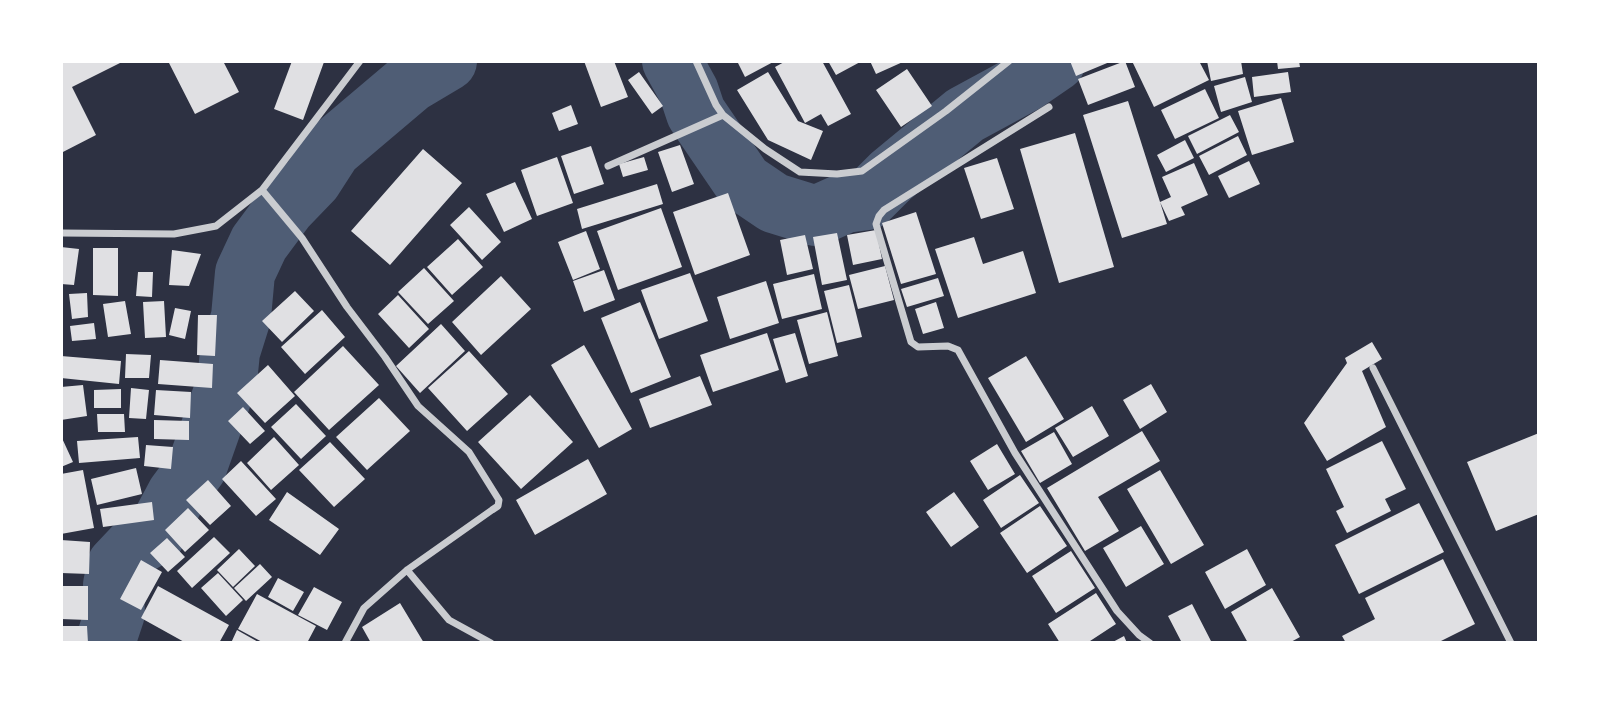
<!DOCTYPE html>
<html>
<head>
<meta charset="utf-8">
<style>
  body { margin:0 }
  #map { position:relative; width:1600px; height:704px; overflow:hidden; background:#2d3142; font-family:Jost,sans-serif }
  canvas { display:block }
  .frame { position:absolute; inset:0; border:63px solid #fff; pointer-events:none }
</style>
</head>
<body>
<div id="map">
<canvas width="1600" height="704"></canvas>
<div class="frame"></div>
</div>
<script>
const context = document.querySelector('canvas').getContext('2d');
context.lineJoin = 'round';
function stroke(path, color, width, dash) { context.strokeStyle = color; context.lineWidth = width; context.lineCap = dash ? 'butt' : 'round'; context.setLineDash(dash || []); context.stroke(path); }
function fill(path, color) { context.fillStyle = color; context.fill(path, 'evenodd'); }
stroke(new Path2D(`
  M672,61L689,92L696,113L743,182L774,203L816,216L845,203L867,200L891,176L965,115L1024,83L1056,61
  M105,643L115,613L113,585L117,565L134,547L155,535L177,494L197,467L227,382L230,352L241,317L245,273L259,243L285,208L312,180L332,149L410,83L447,61`), '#4f5d75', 60);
fill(new Path2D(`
  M61,61H124L72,87L96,135L61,153Z
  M168,61H223L239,92L195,114Z
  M292,61L324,62L303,120L274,109Z
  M584,61H614L628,97L601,107Z
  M737,61H775L745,77Z
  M786,61H822L851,114L828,126L821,114L805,123L775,67Z
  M828,61H862L836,75Z
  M870,61H905L876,74Z
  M1070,61H1112L1076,76Z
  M1125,61L1135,87L1088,105L1078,79Z
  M1132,61H1199L1209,80L1154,107Z
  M1207,61H1241L1243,74L1211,81Z
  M1277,61H1299L1300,67L1278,69Z
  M907,69L932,106L901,127L876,90Z
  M639,72L663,106L652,114L628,80Z
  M768,72L798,121L823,131L811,160L768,140L737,90Z
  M1288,72L1291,92L1254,97L1252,77Z
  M1245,77L1252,102L1221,112L1214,86Z
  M1205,89L1219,118L1175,139L1161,110Z
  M1281,98L1294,142L1252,155L1238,111Z
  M1128,101L1167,224L1122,238L1083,115Z
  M571,105L578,124L559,131L552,113Z
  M1230,115L1239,132L1197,154L1188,136Z
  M1075,133L1114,267L1059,283L1020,149Z
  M1238,136L1247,155L1209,175L1199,156Z
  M1185,140L1194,158L1166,172L1157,155Z
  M680,145L694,184L672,192L658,152Z
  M591,146L604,184L574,194L561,156Z
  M423,149L462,183L390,265L351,231Z
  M557,157L573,203L537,216L521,170Z
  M644,157L648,170L623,177L619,164Z
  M997,158L1014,209L981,219L964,168Z
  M1249,161L1260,184L1229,198L1218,176Z
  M1194,163L1208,195L1181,207L1185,215L1169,221L1160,202L1171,197L1162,177Z
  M515,182L532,219L504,232L486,194Z
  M657,184L663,204L582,229L577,209Z
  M728,193L750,255L695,275L673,212Z
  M469,207L501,242L482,260L450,225Z
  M661,208L682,267L618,290L597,231Z
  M916,212L936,274L901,284L882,223Z
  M876,230L882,259L853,265L847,235Z
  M586,231L600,269L573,280L558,242Z
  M837,233L847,280L822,285L813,237Z
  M805,235L813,269L787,275L780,240Z
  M974,237L983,264L1023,251L1036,293L958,318L935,249Z
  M458,239L483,267L452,295L427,267Z
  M61,247L79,249L74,285L61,284Z
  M93,248H118V296L93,295Z
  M172,250L201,254L189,286L169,285Z
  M885,266L894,300L858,309L849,275Z
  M424,268L454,301L428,324L398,292Z
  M604,270L615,300L584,312L573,281Z
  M138,272H153L152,297L136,296Z
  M690,273L708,321L659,339L641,290Z
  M814,274L822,309L782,319L773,284Z
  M501,276L531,309L481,355L452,322Z
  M938,278L944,296L907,307L901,289Z
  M766,281L779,323L730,339L717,297Z
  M849,285L862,337L837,343L824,291Z
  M295,291L314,311L282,342L262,321Z
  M87,293L88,317L72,319L69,294Z
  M398,295L429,329L409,348L378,314Z
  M125,301L131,334L108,337L103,304Z
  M164,301L166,337L145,338L143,302Z
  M640,302L671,377L631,393L601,318Z
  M936,302L944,328L923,334L915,309Z
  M175,308L191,311L185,339L169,335Z
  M322,310L345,337L305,374L281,347Z
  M827,312L838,356L809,364L797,320Z
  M198,315H217L215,356L197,355Z
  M94,323L96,339L72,341L70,326Z
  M441,324L465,351L420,393L396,366Z
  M767,333L779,370L713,392L700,355Z
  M795,333L808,376L786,383L773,339Z
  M1372,342L1382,359L1362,371L1386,427L1327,461L1304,423L1347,363L1345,358Z
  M584,345L632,429L599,448L551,365Z
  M343,346L379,385L329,430L294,392Z
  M469,351L508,394L467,431L428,388Z
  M126,354L151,355L149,378H125Z
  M61,356L121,361L119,384L61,378Z
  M1026,356L1064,419L1026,442L988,378Z
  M160,360L213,364L212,388L158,384Z
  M268,365L295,396L265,423L237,393Z
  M700,376L712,405L650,428L639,399Z
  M1151,384L1167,412L1140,429L1123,400Z
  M83,385L87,416L61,420V387Z
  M131,388L149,390L146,419L129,418Z
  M121,389V408H94V390Z
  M156,390L191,392L190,418L154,415Z
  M530,395L573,442L521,489L478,442Z
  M379,398L410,431L367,470L336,437Z
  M296,404L326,436L301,459L271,427Z
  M1092,406L1109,436L1073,457L1055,428Z
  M243,407L265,431L250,444L228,421Z
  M97,414H124L125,432H98Z
  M154,420L189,421V440L154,439Z
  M1142,431L1160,461L1098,497L1119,531L1085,551L1047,488Z
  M1054,432L1072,464L1040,483L1021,451Z
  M1539,433V514L1496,531L1467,462Z
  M61,436L73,462L61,467Z
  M138,437L140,458L79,463L77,441Z
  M274,437L299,465L271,490L247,463Z
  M1382,441L1406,489L1385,499L1391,511L1347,533L1336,511L1344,507L1326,469Z
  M330,442L365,479L334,507L299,470Z
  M997,444L1015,474L988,490L970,461Z
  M146,445L173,447L171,469L144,466Z
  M588,459L607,494L535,535L516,500Z
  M241,461L276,499L256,516L222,479Z
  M136,468L142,494L97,505L91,479Z
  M83,470L94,528L61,534V474Z
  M1160,470L1204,545L1171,564L1127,489Z
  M1020,475L1039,503L1001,528L983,500Z
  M208,480L231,506L210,525L186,500Z
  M287,492L339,529L320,555L269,520Z
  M954,492L979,527L951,547L926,512Z
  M152,502L154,520L103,527L100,509Z
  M1419,503L1444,552L1359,594L1335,545Z
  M1040,506L1067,546L1027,573L1000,533Z
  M188,508L209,530L185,552L165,530Z
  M1141,526L1164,564L1126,587L1103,548Z
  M214,537L230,553L192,588L177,571Z
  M167,538L185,557L168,572L150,553Z
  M61,540L90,542L89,574L61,573Z
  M239,549L255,566L233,587L217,570Z
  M1247,549L1266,585L1225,609L1205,572Z
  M1071,551L1095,588L1056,613L1032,576Z
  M1443,559L1475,624L1437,643H1346L1342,636L1375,619L1365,598Z
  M141,560L162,572L141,610L120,599Z
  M260,564L272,577L246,601L234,588Z
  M218,573L243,600L226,616L201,588Z
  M278,578L304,592L293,611L268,597Z
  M61,586H88V620L61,619Z
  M158,586L229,625L219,643H186L141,618Z
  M314,587L342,602L327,630L298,615Z
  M1272,588L1300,637L1289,643H1248L1231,612Z
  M1096,593L1116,624L1087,643H1060L1048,624Z
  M257,594L316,626L307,643H264L238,629Z
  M400,603L424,643H371L362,627Z
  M1192,604L1212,643H1182L1168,616Z
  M61,626H87L88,643H61Z
  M237,630L260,643H231Z
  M1124,636L1127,643H1111Z`), '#e0e0e3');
stroke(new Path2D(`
  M696,61L716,105L723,115L765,149L800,172L837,174L862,171L946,111L1009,61
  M1049,107L884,210L879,216L876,224L911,342L918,347L948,346L958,350L1015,453L1117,611L1139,635L1150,643
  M608,166L723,115
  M262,190L302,238L347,307L385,357L418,406L469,452L499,500L498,506L492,510L407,570L364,608L345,643
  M61,233L174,234L216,226L262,190L360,61
  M1373,368L1511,643
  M407,570L449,620L491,643`), '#caccd0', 7);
</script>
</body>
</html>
